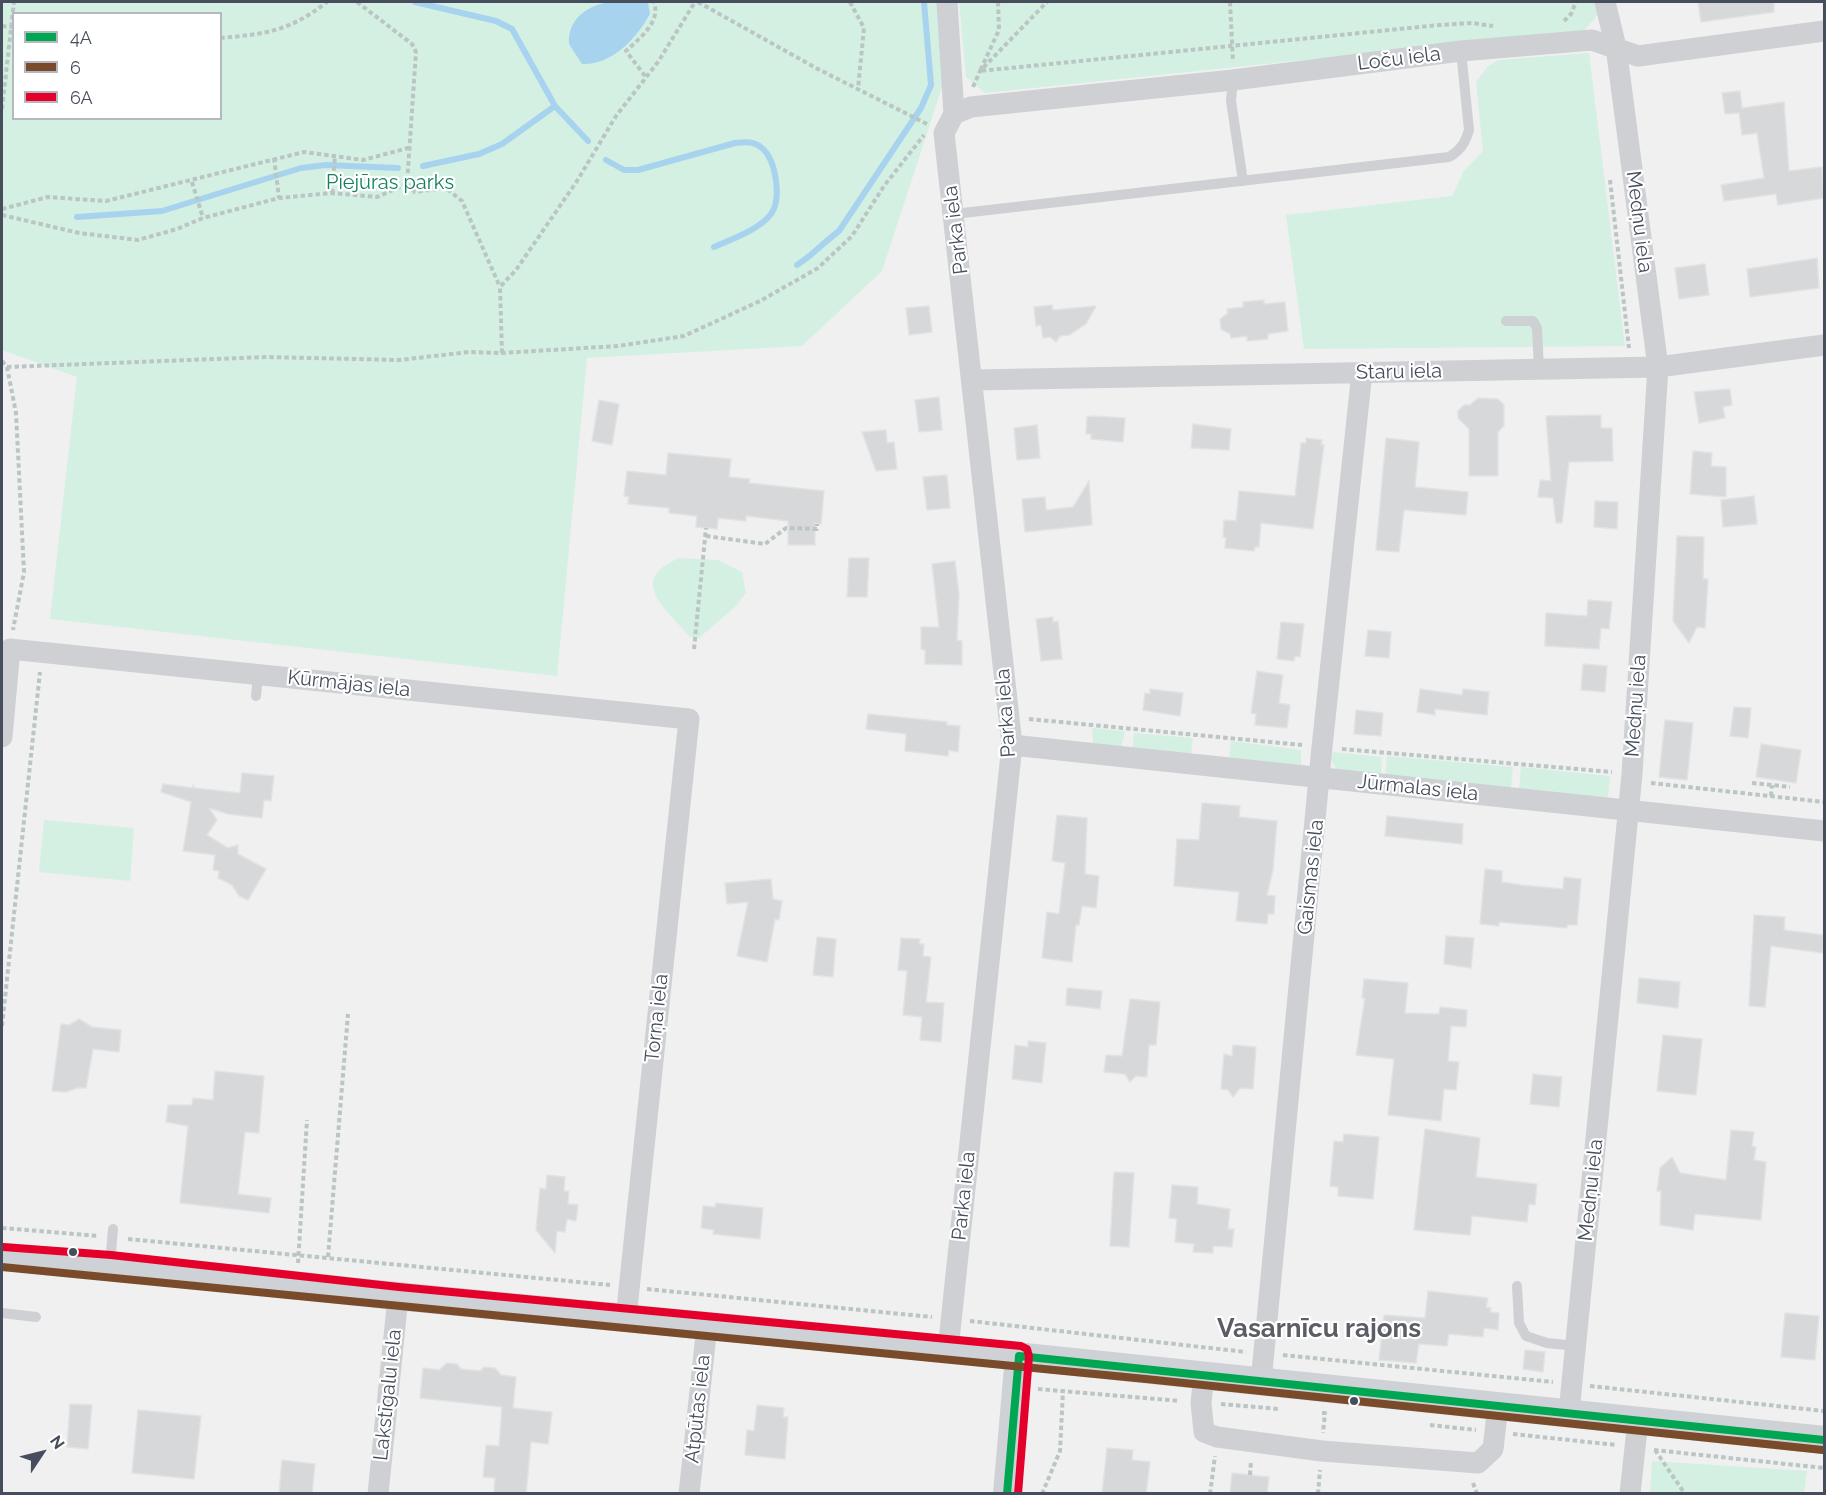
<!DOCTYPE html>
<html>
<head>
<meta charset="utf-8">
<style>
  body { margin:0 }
  #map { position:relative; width:1826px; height:1495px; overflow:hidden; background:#f0f0f0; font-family:Raleway,sans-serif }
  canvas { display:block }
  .frame { position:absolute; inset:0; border:3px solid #464e5d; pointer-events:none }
  .legend { position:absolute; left:12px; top:12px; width:210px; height:108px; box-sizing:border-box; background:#fff; border:2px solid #b5b8be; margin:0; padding:8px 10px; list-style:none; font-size:18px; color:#464e5d }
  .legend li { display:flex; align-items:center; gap:12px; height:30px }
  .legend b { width:30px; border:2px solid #b5b8be }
  .north { position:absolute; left:12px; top:1423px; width:60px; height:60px; -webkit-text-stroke:4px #fff; paint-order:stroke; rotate:55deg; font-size:16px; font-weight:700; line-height:24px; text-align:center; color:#464e5d }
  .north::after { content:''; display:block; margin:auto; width:21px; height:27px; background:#464e5d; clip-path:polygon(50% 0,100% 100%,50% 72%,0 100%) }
</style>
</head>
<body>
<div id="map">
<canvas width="1826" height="1495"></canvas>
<div class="frame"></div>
<ul class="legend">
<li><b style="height:8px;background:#00a651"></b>4A</li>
<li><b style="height:8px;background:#7a4b2a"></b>6</li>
<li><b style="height:8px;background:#e4002b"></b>6A</li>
</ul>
<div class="north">N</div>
</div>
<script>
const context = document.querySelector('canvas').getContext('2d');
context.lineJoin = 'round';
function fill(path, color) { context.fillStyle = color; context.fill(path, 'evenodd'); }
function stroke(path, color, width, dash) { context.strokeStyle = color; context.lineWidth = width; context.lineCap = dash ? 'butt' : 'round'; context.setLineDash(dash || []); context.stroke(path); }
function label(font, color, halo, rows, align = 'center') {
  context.font = font + ' Raleway,sans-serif'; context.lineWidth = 4.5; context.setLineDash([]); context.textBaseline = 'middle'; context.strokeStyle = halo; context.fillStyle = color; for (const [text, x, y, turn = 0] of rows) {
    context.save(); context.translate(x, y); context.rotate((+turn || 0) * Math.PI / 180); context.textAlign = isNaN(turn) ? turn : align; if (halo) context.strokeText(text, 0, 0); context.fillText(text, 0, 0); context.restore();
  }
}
fill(new Path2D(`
  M2,2H941L945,78L882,271L802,346L587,358L557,676L50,619L77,377L2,350ZM14,14H220V118H14Z
  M959,2H1596L1599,13L1584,31L985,93L966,77Z
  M1589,53L1625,346L1304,349L1286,215L1452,196L1464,171L1483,151L1476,82L1488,66L1499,60Z
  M679,558L718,560L742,572L746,593L735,607L699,638L690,637C667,609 626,581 679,558Z
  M1092,728L1125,731L1121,749L1093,743Z
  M1134,733L1193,738L1191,755L1132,750Z
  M1231,741L1301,750V765L1229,759Z
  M1333,752L1382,757L1381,773L1377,777L1338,772L1331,759Z
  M1387,756L1513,767L1511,788L1385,777Z
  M1521,767L1610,776L1608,798L1519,789Z
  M44,820L134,828L130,881L39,872Z
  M1652,1461L1807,1471L1804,1493H1650Z`), '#d3f0e3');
fill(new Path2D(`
  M610,2H648L650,14C636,39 612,65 582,64L569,44C567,19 588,5 610,2Z`), '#a8d3ee');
stroke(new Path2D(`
  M415,2L496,21L512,29L555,106L588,141
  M606,160L624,170H638L735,143C745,142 754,141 762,148C776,160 782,199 771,214C759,230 732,239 714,247
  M423,166L479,154L502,144L555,106
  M77,217L162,211L301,168L326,165L398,168
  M797,265C813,255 824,242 839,231L921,108L931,85L924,2`), '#a8d3ee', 6);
const building = new Path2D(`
  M1698,2H1774V12L1701,22Z
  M1740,91L1742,108L1784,102L1789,171L1822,167L1824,198L1778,205L1776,194L1724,201L1721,185L1764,178L1757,133L1742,135L1739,113L1725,114L1722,93Z
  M1817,258L1819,288L1750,297L1747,269Z
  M1705,264L1709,295L1679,299L1675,268Z
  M1264,300V304L1285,302L1288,331L1268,334V339L1247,341V336L1231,338L1230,334L1221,329L1220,319L1228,313L1227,309L1243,307V302Z
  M1052,305L1053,310L1096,306L1086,324L1069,335L1060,336L1056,342L1050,337L1043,338L1041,325L1036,326L1034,307Z
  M929,306L932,332L909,335L906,308Z
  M1730,389L1732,405L1723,407L1725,418L1699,423L1694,392Z
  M939,397L942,430L919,432L915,400Z
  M1478,398L1498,399L1504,405V426L1498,432V476H1469V429L1458,418V411L1464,405H1470Z
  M599,400L619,404L612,445L592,441Z
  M1601,415V428H1612L1613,461L1569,462L1562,523H1556L1553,498L1538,497L1540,480L1551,481L1546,416Z
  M1092,416L1125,418L1123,442L1091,439V434H1086L1087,417Z
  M1193,424L1231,429L1229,450L1191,448Z
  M1037,425L1040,458L1017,460L1014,428Z
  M886,430L887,443L894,442L897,469L876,471L862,432Z
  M1306,438L1322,440L1321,445H1324L1313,529L1261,523L1259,547H1255L1254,551L1225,548L1226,538L1223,537L1224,520L1236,521L1239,491L1295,496L1301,443H1306Z
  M1386,438L1419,442L1415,487L1468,492L1466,515L1404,510L1399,552L1376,550Z
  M1693,451L1712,453L1711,466L1726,467V497L1690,494Z
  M668,453L731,459L729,477L750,479L749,483L824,491L821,524L815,523V545H788V521L746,516V521L718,518L717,529L696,527L697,516L669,513V508L628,504L629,497L624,496L627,471L666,475Z
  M947,475L950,508L927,510L923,477Z
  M1089,481L1092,525L1025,532L1022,499L1045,497L1046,510L1073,507Z
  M1754,496L1757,524L1723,527L1721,500Z
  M1595,501L1618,502L1617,529L1594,527Z
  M1677,536L1704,537L1703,579H1708L1705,628L1697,627L1689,643L1673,621Z
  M849,558H869L867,597H847Z
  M955,561L959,594L957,640L962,641V665L925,664V650L921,649V627H939L932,564Z
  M1588,600L1612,602L1609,629L1601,628L1599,649L1545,646L1546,613L1587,616Z
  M1053,617V622L1058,621L1062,659L1041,661L1036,619Z
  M1281,622L1304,624L1300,657L1295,656L1294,661L1277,659Z
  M1368,630L1391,632L1389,658L1365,656Z
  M1583,664L1607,666L1605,692L1581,690Z
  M1257,671L1283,675L1279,703L1290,705L1287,728L1255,725L1256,714L1251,713Z
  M1150,689L1183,693L1180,716L1143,710L1145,693L1150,694Z
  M1420,689L1462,695L1463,689L1489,692L1487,715L1435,709V715L1417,712Z
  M1734,707L1751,708L1748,738L1730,736Z
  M1356,710L1383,713L1381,736L1354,734Z
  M868,714L947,722V725L960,726L958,752L949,750L948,756L905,751L906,734L866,729Z
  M1665,720L1693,723L1687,780L1659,777Z
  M1761,744L1801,750L1796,783L1756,777Z
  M242,773L274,776L271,801L264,800L262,818L228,814L209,808L217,820L207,835L228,848L238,845V854L266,869L248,900L239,896L232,885L218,878L219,871L213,870L215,855L183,851L191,802L161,792L163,784L193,788V785L195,788L240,793Z
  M1202,803L1240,806L1239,817L1277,821L1273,870L1267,895L1275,896L1274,914H1268L1267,924L1236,921L1239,892L1174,886L1177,839L1199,840Z
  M1057,815L1087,818L1085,874L1099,876L1096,908L1082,906L1079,925H1076L1072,962L1042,958L1047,912L1059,914L1065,863L1052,861Z
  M1387,816L1463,824L1462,844L1385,836Z
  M1485,869L1502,871V882L1521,885L1563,889L1564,877L1581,879L1577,925H1567V928L1499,922V926L1480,924Z
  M771,879L773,899L782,901L779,920L775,919L767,962L737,956L748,902L727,904L725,883Z
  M1754,915L1785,917L1784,930L1824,935L1823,953L1771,946L1765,1007L1749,1006Z
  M1446,936L1474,938L1471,968L1444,964Z
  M817,937L836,939L833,977L813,975Z
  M901,938L920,939L919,944H924L923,956L931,957L926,1002L944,1003L941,1042L920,1040L922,1017L903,1015L907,971L898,970Z
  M1639,978L1680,982L1678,1008L1637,1003Z
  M1364,979L1408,983L1405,1013L1439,1014L1440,1007L1467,1010L1466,1027L1451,1026L1448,1061L1459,1062L1456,1090L1444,1089L1441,1121L1388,1115L1394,1059L1356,1055L1365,998H1362Z
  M1067,988L1102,991L1100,1009L1066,1005Z
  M1130,999L1160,1002L1156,1045H1149L1147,1077L1136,1076L1130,1082L1125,1074L1104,1072L1106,1055L1122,1056Z
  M79,1019L92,1027L121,1030L119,1052L93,1049L86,1088H77L66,1092L52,1091L61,1024L69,1025Z
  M1663,1035L1702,1039L1696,1095L1657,1091Z
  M1028,1041L1046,1043L1042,1083L1012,1079L1015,1045L1028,1047Z
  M1233,1045L1256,1047L1253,1089L1240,1088L1233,1097L1228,1090L1221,1089L1224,1054L1232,1056Z
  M215,1071L264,1076L259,1133L245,1132L238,1194L271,1198L269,1213L180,1203L188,1126L166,1122L168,1105H192L193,1098L213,1100Z
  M1533,1074L1562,1077L1559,1107L1530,1104Z
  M1425,1129L1480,1138L1476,1177L1537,1184L1535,1205L1529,1204L1527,1222L1472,1216L1470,1235L1414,1230Z
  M1731,1130L1754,1132L1752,1146L1756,1147L1754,1160L1766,1162L1761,1220L1695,1214L1693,1230L1660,1225L1661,1191H1657L1660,1168L1672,1157L1680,1173L1726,1180Z
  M1344,1134L1379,1137L1373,1199L1338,1196V1187L1330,1186L1334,1141L1343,1142Z
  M1114,1172L1134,1173L1129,1247L1110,1246Z
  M547,1175L565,1177L564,1191H569L568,1204L578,1205L576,1221L567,1219L565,1232L557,1231L555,1253L536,1230L540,1188L546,1189Z
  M1172,1185L1198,1187L1197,1204L1230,1209L1228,1229H1234L1232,1247L1213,1246V1253L1193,1252L1194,1244L1175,1242L1177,1219L1169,1218Z
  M716,1203L763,1208L760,1239L713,1234L714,1230L701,1228L703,1206L715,1207Z
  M1428,1291L1488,1298L1486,1307L1491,1308L1490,1312L1499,1313L1498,1330L1484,1328L1483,1337L1449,1334L1447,1346L1419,1344L1416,1363L1379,1360L1384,1315L1425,1318Z
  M1785,1313L1819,1316L1815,1360L1781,1357Z
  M1525,1350L1545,1352L1543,1372L1523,1369Z
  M447,1363L457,1364L461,1369L480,1371L484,1367L495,1368L501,1375L516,1377L513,1408L552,1412L548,1444L531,1442L526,1494H494L495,1478L483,1477L486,1445L499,1446L502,1407L420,1398L423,1368L439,1370Z
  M70,1404L92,1405L88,1449L67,1447Z
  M757,1405L784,1408L783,1417H788L785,1459L745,1455L747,1430L754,1431Z
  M138,1410L201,1416L194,1479L132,1473Z
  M1107,1448L1133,1450L1132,1460L1150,1462L1146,1494H1102Z
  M282,1460L315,1464L312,1494H279Z
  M1232,1473L1269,1477L1267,1494H1230Z`);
fill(building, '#d7d8da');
stroke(building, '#e1e2e3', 1.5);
stroke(new Path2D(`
  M357,2L412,44L416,52L407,184L415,192L446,188L462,201L500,287
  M698,2L816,68L927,124
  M850,2L864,28L858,89
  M998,2L999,30L980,71L1440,25L1472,23L1493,26
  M1230,2L1233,62
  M1564,21L1571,14L1576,2
  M2,26L13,27
  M220,38C266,34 290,31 327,2
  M645,76L626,51C640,38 661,22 654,2
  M973,87L980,71L1047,2
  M2,109L14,2
  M274,158L279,198
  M1610,180L1629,348
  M192,182L203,218
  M332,193L335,156
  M2,209L48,197L106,201L304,152L363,160L412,147
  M2,215L79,233L138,240L177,229L203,218L279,198L332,193L377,197L407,184
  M502,353L500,287L516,270L577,181L616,116L658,62L695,2
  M2,361L7,367L16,413L24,572L13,630
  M7,367L267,357L399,360L469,352L502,353L618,346L684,336L760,301L818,268L852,236L884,186L924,135
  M706,536L765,544L786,528L817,529V524
  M694,649L706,528
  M1029,719L1302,745
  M1342,749L1612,772
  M1651,783L1824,802
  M1752,783L1790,787
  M1771,796L1772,785
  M2,1026L40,672
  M2,1228L99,1236
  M128,1239L610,1285
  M328,1257L348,1014
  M298,1263L307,1120
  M647,1289L932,1317
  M970,1321L1246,1352
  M1283,1355L1553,1382
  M1590,1386L1824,1411
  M1038,1389L1180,1401
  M1221,1404L1279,1409
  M1322,1413H1325L1323,1433
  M1430,1425L1476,1430
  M1513,1434L1616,1445
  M1654,1450L1824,1468
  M1655,1450L1685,1494
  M1250,1475L1251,1461
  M1473,1483L1477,1494
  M1042,1494L1060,1451L1063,1391
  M1210,1494L1215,1456
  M1318,1494L1320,1470`), '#bac5c4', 4, [4.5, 3]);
stroke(new Path2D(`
  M1233,80L1231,101L1243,181
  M954,214L1449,157C1461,150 1465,143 1469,130L1461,51
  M1506,321H1533L1537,328L1539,370
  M256,696L258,675
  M110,1264L113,1229
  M1517,1286L1519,1323L1526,1336L1547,1343L1576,1346
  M2,1313L36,1317`), '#ced0d3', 10);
stroke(new Path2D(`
  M947,2L954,114
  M973,380L1658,367L1824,345
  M2,737L10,649L689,719L626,1318
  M1012,745L1824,831
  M948,1350L1012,745L944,133L954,114L971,107L1233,80L1461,51L1592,40L1638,56L1824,31
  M1204,1375L1201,1403L1204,1432L1217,1437L1322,1451L1478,1463L1493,1449L1498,1405
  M1261,1382L1322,747L1362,372
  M1569,1412L1632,774L1658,367L1616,47L1605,2
  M378,1494L398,1297
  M689,1494L707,1325
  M1630,1494L1638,1420`), '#ced0d3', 21);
stroke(new Path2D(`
  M2,1257C158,1268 313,1289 469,1303C921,1345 1373,1391 1824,1440
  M1007,1494L1019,1356`), '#ced1d5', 28);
stroke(new Path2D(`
  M1019,1356L1824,1440
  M1007,1494L1019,1356`), '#00a651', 8);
stroke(new Path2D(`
  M2,1267L1146,1379L1823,1450`), '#7a4b2a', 8);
stroke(new Path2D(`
  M3,1247L111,1255L399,1287L1021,1346L1027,1349L1029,1356L1018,1494`), '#e4002b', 8);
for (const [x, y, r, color] of [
  [73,1252,5,"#464e5d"],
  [1354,1401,5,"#464e5d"]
]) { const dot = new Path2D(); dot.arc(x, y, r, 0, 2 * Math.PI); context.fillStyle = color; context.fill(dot); stroke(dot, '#fff', 2); }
label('20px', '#464e5d', '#fff', [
  ["Loču iela",1399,59,-7],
  ["Medņu iela",1639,222,83],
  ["Parka iela",956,230,-97],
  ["Staru iela",1399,372,-1],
  ["Kūrmājas iela",349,684,6],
  ["Medņu iela",1636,706,-86],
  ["Parka iela",1006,713,-94],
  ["Jūrmalas iela",1418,788,6],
  ["Gaismas iela",1311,877,-84],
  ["Torņa iela",657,1018,-84],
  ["Medņu iela",1591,1190,-84],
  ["Parka iela",964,1196,-84],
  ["Lakstīgalu iela",388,1395,-84],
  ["Atpūtas iela",698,1409,-84]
]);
label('20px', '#15805d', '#fff', [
  ["Piejūras parks",390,183]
]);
label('bold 26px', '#5b5e64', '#fff', [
  ["Vasarnīcu rajons",1319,1329]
]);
</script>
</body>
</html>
